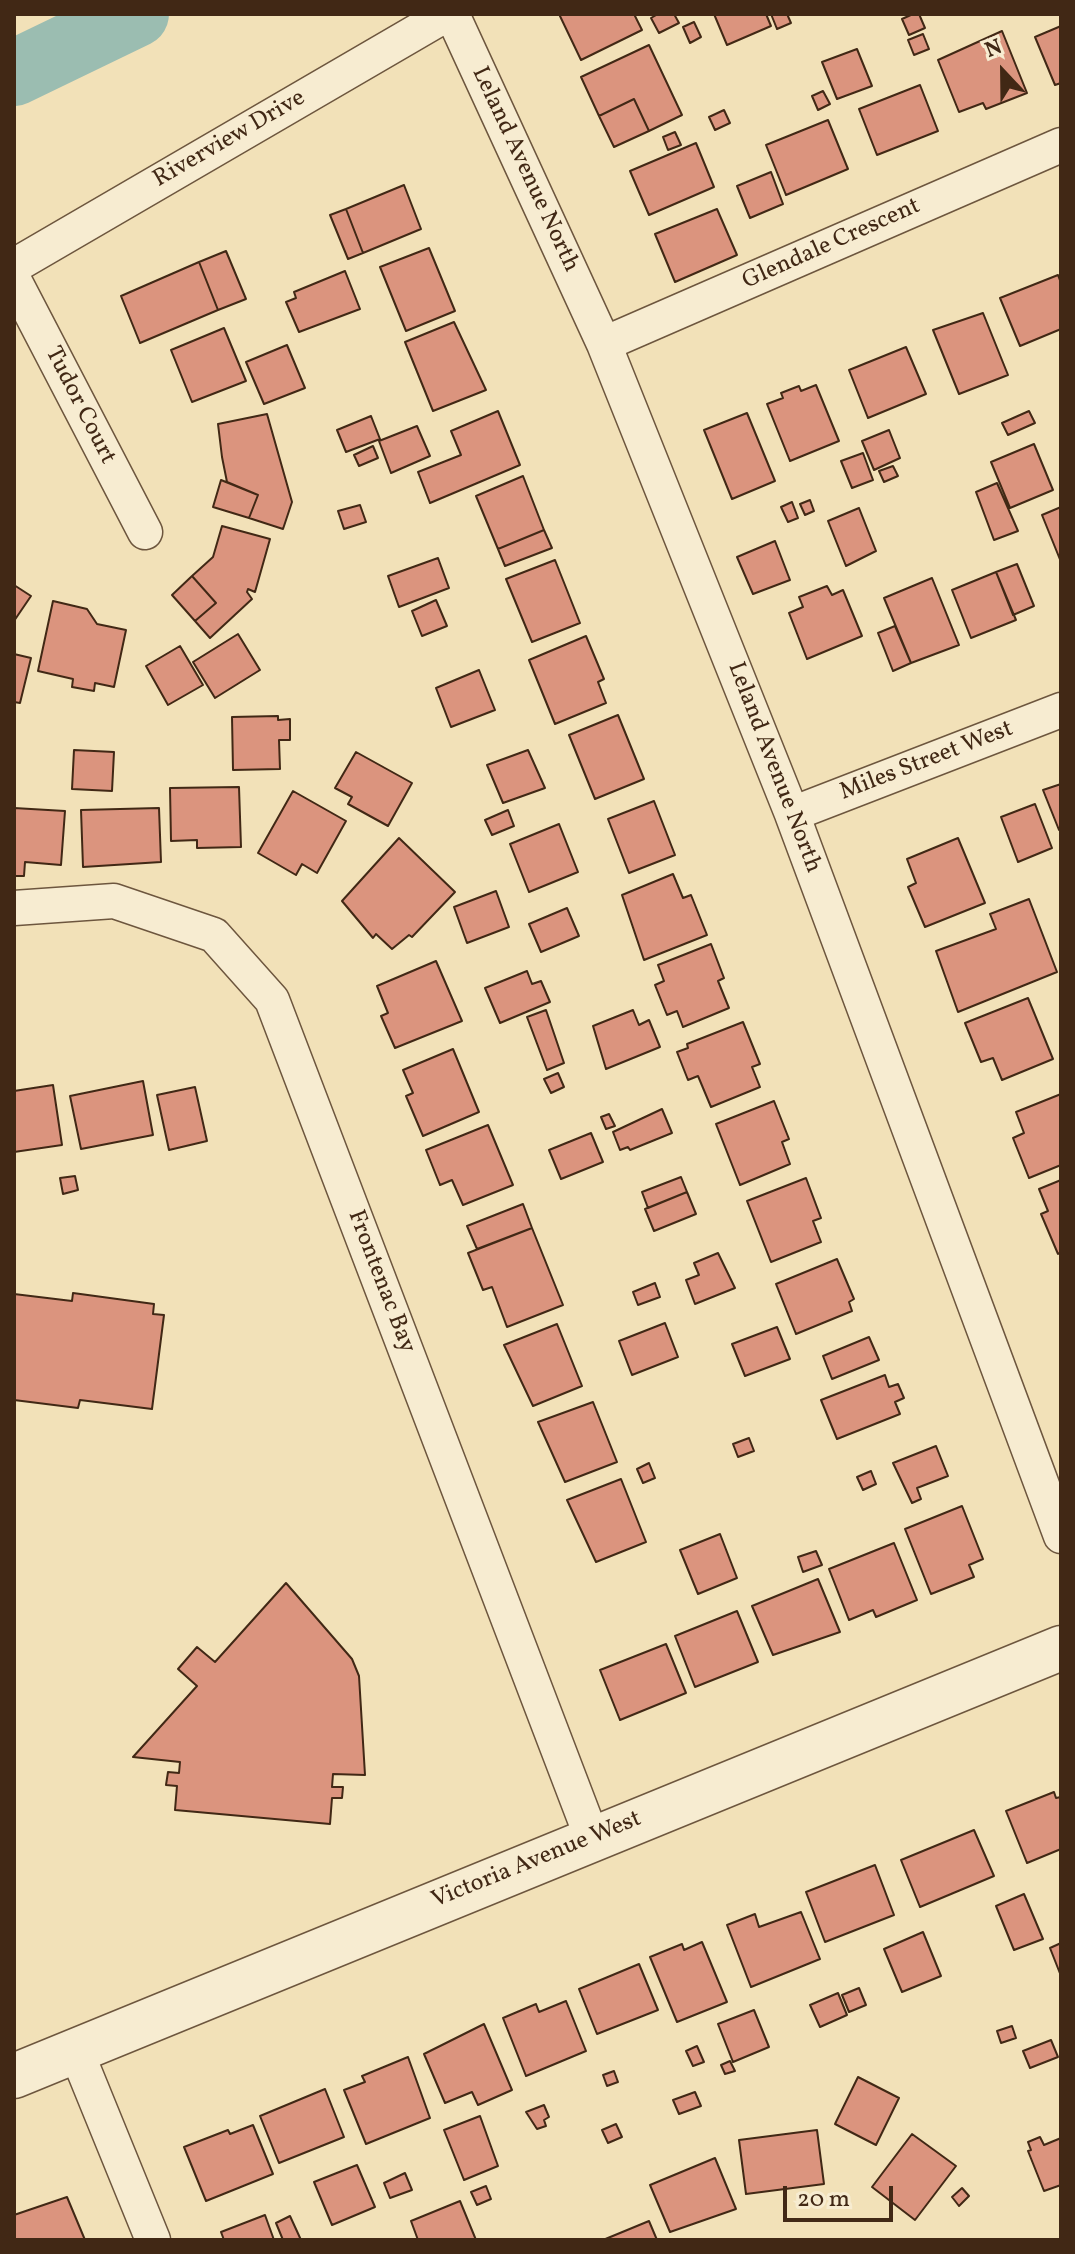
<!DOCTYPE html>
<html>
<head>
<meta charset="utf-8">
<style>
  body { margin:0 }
  #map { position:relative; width:1075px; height:2254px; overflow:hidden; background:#f2e1b8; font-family:Vollkorn,serif }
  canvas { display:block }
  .frame { position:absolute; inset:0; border:16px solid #412815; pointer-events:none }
  .north { position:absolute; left:963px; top:32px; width:80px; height:80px; -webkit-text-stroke:6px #f7ecd1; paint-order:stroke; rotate:338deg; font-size:22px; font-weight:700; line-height:32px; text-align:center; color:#412815 }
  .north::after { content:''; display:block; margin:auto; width:28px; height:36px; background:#412815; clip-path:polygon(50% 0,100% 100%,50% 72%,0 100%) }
  .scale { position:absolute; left:783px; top:2186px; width:110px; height:36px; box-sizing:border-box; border:4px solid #412815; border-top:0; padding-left:10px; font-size:24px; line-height:28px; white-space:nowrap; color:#412815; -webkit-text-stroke:6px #f7ecd1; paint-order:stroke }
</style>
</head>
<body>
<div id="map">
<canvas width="1075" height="2254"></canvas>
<div class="frame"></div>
<div class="north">N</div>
<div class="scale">20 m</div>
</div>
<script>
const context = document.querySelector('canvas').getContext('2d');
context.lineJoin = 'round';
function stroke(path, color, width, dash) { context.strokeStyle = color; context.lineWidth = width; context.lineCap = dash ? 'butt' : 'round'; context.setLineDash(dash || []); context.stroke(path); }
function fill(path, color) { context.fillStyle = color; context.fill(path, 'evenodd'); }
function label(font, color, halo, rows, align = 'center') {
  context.font = font + ' Vollkorn,serif'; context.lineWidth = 6; context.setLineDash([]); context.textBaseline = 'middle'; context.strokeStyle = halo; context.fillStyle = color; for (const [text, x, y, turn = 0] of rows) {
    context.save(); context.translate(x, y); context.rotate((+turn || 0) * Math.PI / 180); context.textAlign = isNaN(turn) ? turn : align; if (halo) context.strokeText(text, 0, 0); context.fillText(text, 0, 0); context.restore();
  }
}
stroke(new Path2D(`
  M14,73L136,14`), '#9bbdb1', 66);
const building = new Path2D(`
  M559,14H634L642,30L581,60Z
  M658,14H674L679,23L659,33L651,18Z
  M714,14H766L771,26L727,45Z
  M771,14H787L791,23L777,29Z
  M913,14H919L925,28L909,35L902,19Z
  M694,22L701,37L690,43L683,27Z
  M1061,26V83L1055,85L1035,37Z
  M1002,31L1027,93L986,109L983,103L959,112L938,60Z
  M923,34L929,49L914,55L908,40Z
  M649,45L682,115L649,131L634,99L599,116L581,77Z
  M857,49L872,86L837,99L822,62Z
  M920,85L938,131L877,155L859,109Z
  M823,91L830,104L818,110L812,96Z
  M634,99L649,131L614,147L599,116Z
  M724,110L730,123L715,130L709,117Z
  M828,120L848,169L786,195L766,145Z
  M675,132L681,145L668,150L663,137Z
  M696,143L714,187L649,215L630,171Z
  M771,172L783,204L750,218L737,186Z
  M404,185L421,229L363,253L346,209Z
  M346,209L363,253L348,259L330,215Z
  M717,209L737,255L675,282L655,234Z
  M429,248L455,311L406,331L380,267Z
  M226,251L246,299L218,310L199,262Z
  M199,262L218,310L140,343L121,296Z
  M345,271L360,309L299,332L286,302L296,298L294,292Z
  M1058,275L1061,283V329L1020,346L1000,298Z
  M983,313L1008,375L959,394L933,330Z
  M454,322L486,390L433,411L405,342Z
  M224,328L246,381L192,402L171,350Z
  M287,345L305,388L264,404L246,362Z
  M906,347L926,394L868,418L849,370Z
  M816,385L839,441L790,461L767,404L783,398L781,393L799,386L801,391Z
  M498,411L520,465L430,503L418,472L461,455L451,431Z
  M1029,411L1035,423L1008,435L1002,423Z
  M747,413L775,481L732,499L704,430Z
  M267,414L292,502L283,529L249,518L258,495L227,482L222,457L218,424Z
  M371,416L380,439L346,452L337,430Z
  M417,426L430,456L391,473L379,441Z
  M889,430L900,458L874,470L862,441Z
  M1034,444L1053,490L1010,508L991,462Z
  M373,446L378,458L359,466L354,455Z
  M863,453L873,480L852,488L841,461Z
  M893,466L898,476L884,482L879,471Z
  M523,476L544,530L498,549L476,496Z
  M221,480L258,495L249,518L213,507Z
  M997,483L1018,531L994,540L976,492Z
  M810,500L814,511L805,515L800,504Z
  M792,502L798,518L788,522L781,507Z
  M360,505L366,522L344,529L338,511Z
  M1061,507V562L1042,515Z
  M859,508L876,551L846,566L828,521Z
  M222,526L270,539L255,592L248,589L247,592L252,599L210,638L195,621L216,603L192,576L213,557Z
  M544,530L552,548L505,566L498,549Z
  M775,541L790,580L753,594L737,557Z
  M438,558L449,588L399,607L388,576Z
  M555,560L580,623L532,642L506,579Z
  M1017,564L1034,606L1013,615L996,572Z
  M996,572L1016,620L971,638L952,590Z
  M192,576L216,603L195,621L172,595Z
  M932,578L959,645L911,663L884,598Z
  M14,585L31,596L14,621Z
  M827,586L832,595L843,590L862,636L807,659L789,613L803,607L799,597Z
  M436,600L447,626L422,636L412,611Z
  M53,601L87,609L97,624L126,630L114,687L95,683L94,691L72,687L73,679L38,671Z
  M895,626L911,663L893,671L878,633Z
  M238,634L260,670L215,698L193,662Z
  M586,636L604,679L598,682L606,703L555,724L529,660Z
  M180,646L203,685L168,705L146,666Z
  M14,654L31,658L20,703L14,702Z
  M479,670L495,710L451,727L436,688Z
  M618,715L644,779L595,799L569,735Z
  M278,716V720L290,719V740H279L280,769L233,770L232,717Z
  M74,750L114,752L112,791L72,789Z
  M528,750L545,788L503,803L487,765Z
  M356,752L412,783L388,826L348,804L352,797L335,788Z
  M1061,784V830H1059L1043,790Z
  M239,787L241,847L197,848V840L171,841L170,788Z
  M293,791L346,821L317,873L302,864L296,875L258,853Z
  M654,801L675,855L629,873L608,819Z
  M1035,804L1052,848L1018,862L1001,817Z
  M14,808L65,811L61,865L25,862L24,876H14Z
  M159,808L161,862L83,867L81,810Z
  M508,810L514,826L492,835L485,820Z
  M559,824L578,872L529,892L510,844Z
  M399,838L455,892L412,937L409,935L392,949L376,934L373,938L342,901Z
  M958,838L985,903L925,927L908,887L916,883L907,859Z
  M673,874L683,898L691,895L707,935L644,960L622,895Z
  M496,891L509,927L467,943L454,907Z
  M1029,899L1057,972L958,1012L936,951L996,929L990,914Z
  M567,908L579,936L541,952L529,924Z
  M711,944L724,978L718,981L729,1008L683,1027L677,1011L667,1015L655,985L664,981L658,965Z
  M436,961L462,1021L395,1048L381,1016L388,1013L377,986Z
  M527,971L532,984L541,981L550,1002L500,1023L485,988Z
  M1028,998L1053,1059L1002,1080L993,1058L981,1062L965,1023Z
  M546,1010L564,1063L547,1070L527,1017Z
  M633,1010L639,1025L649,1020L660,1047L606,1069L593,1026Z
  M743,1022L760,1064L752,1067L760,1087L711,1107L698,1076L688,1080L677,1052L688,1048L687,1044Z
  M453,1049L479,1112L423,1136L406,1096L413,1093L403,1070Z
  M558,1073L564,1087L551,1093L544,1079Z
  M143,1081L153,1135L81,1149L70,1096Z
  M53,1085L62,1145L14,1152V1091Z
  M195,1087L207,1141L169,1150L157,1095Z
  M1061,1094V1165L1029,1178L1013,1138L1024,1133L1016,1112Z
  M774,1101L789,1139L782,1142L790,1164L740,1185L716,1124Z
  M662,1109L672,1133L630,1150L628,1147L620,1150L613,1132Z
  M609,1114L615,1126L606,1129L601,1117Z
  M488,1125L513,1185L463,1205L452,1180L440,1185L426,1150Z
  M591,1133L603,1162L561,1179L549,1150Z
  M75,1176L78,1190L63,1194L60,1178Z
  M681,1177L687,1192L648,1208L642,1192Z
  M806,1178L821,1218L813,1221L821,1242L771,1262L747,1201Z
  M1061,1180V1252L1058,1254L1041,1214L1048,1211L1039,1189Z
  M687,1192L696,1214L654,1231L645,1209Z
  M523,1204L532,1228L477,1249L467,1226Z
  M532,1228L563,1305L507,1327L492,1287L483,1290L468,1253Z
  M718,1253L735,1288L695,1304L686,1280L699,1275L694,1263Z
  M837,1259L854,1299L849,1302L852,1311L796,1334L776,1284Z
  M655,1283L660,1297L638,1305L633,1292Z
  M73,1293L154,1304L153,1314L164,1315L152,1409L80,1400L78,1408L14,1400V1294L72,1301Z
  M665,1323L678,1357L632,1375L619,1341Z
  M557,1324L582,1386L533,1406L504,1345Z
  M777,1327L790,1359L745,1376L732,1344Z
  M869,1337L879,1360L832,1379L823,1356Z
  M885,1375L889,1387L898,1384L904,1398L895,1402L900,1414L837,1439L821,1400Z
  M593,1402L617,1462L565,1482L538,1422Z
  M749,1438L754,1451L738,1457L733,1444Z
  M936,1446L948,1476L917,1488L921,1499L912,1503L893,1463Z
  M649,1463L655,1478L643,1483L637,1469Z
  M871,1471L876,1484L863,1490L857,1477Z
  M621,1479L646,1542L596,1562L567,1500Z
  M962,1506L983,1559L969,1565L974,1577L931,1594L905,1529Z
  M720,1534L737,1578L698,1594L680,1550Z
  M894,1543L917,1600L876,1617L873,1610L849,1620L829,1569Z
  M816,1551L822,1565L803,1572L798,1557Z
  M818,1579L840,1632L773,1655L752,1606Z
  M286,1583L352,1659L359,1676L365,1775L333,1774L332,1787H343L342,1798H332L330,1824L175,1810L177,1786L166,1785L168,1772L179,1773L180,1762L133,1757L197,1686L178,1669L197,1647L215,1662Z
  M737,1611L758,1662L695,1687L675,1636Z
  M666,1644L686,1693L620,1720L600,1670Z
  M1054,1792L1056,1798L1061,1797V1849L1027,1863L1006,1811Z
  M974,1830L994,1876L920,1907L901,1860Z
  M875,1865L894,1915L825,1942L806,1892Z
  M1024,1894L1043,1939L1014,1950L996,1906Z
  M801,1912L820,1959L751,1987L727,1925L755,1914L759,1927Z
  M923,1932L941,1976L902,1992L884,1949Z
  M702,1942L727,2002L677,2022L650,1957L682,1944L684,1950Z
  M1061,1943V1976L1050,1948Z
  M639,1964L658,2010L597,2034L579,1989Z
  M859,1988L866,2005L849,2012L842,1995Z
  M838,1993L847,2015L820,2027L810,2005Z
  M566,2001L586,2051L526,2076L503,2018L536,2004L539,2012Z
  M754,2010L769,2047L733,2062L718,2024Z
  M484,2024L512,2090L478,2105L472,2092L445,2103L424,2054Z
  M1012,2026L1016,2038L1001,2043L997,2031Z
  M1051,2040L1058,2057L1030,2068L1023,2051Z
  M697,2046L704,2062L693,2066L686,2051Z
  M408,2057L430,2118L366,2144L344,2090L365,2082L362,2076Z
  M730,2061L735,2071L725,2074L721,2065Z
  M614,2071L618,2082L607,2086L603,2075Z
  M858,2077L899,2098L876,2145L835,2124Z
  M325,2089L344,2137L279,2163L260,2116Z
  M695,2092L701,2106L679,2114L673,2100Z
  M544,2105L549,2117L544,2120L546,2126L537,2129L526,2112Z
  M480,2116L498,2166L464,2180L444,2130Z
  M616,2124L622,2137L608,2143L602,2130Z
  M253,2125L273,2174L206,2201L184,2147L228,2130L230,2134Z
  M817,2130L824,2184L746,2194L739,2140Z
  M912,2134L956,2166L915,2220L872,2187Z
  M1040,2137L1044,2145L1061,2138V2185L1044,2191L1028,2151L1031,2150L1028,2142Z
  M715,2158L736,2209L670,2232L650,2185Z
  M357,2165L375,2207L332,2225L314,2182Z
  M405,2173L412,2190L390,2198L384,2183Z
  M486,2186L491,2199L477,2205L471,2192Z
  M962,2188L969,2196L959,2206L952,2197Z
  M67,2197L85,2240H14V2215Z
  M460,2201L476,2240H418L411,2221Z
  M265,2215L274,2240H224L221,2232Z
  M290,2216L301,2240H283L276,2223Z
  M649,2221L657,2240H603Z`);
fill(building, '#db947e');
stroke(building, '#412815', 2);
const minor = new Path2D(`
  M452,14L604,344L792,814L1061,1536
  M14,266L447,14
  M14,280L145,532
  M604,344L1061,145
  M792,814L1061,710
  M14,908L114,901L214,935L272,1000L592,1838
  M76,2051L153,2240`);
const tertiary = new Path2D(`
  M14,2076L1061,1648`);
stroke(minor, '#6d563e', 37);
stroke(tertiary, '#6d563e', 47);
stroke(minor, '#f7ecd1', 34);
stroke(tertiary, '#f7ecd1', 44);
label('24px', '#412815', '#f7ecd1', [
  ["Riverview Drive",230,140,-30],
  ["Leland Avenue North",524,170,65],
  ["Glendale Crescent",832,245,-24],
  ["Tudor Court",79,406,63],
  ["Miles Street West",927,762,-21],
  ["Leland Avenue North",773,768,69],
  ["Frontenac Bay",380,1282,69],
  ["Victoria Avenue West",537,1861,-22]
]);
</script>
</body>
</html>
